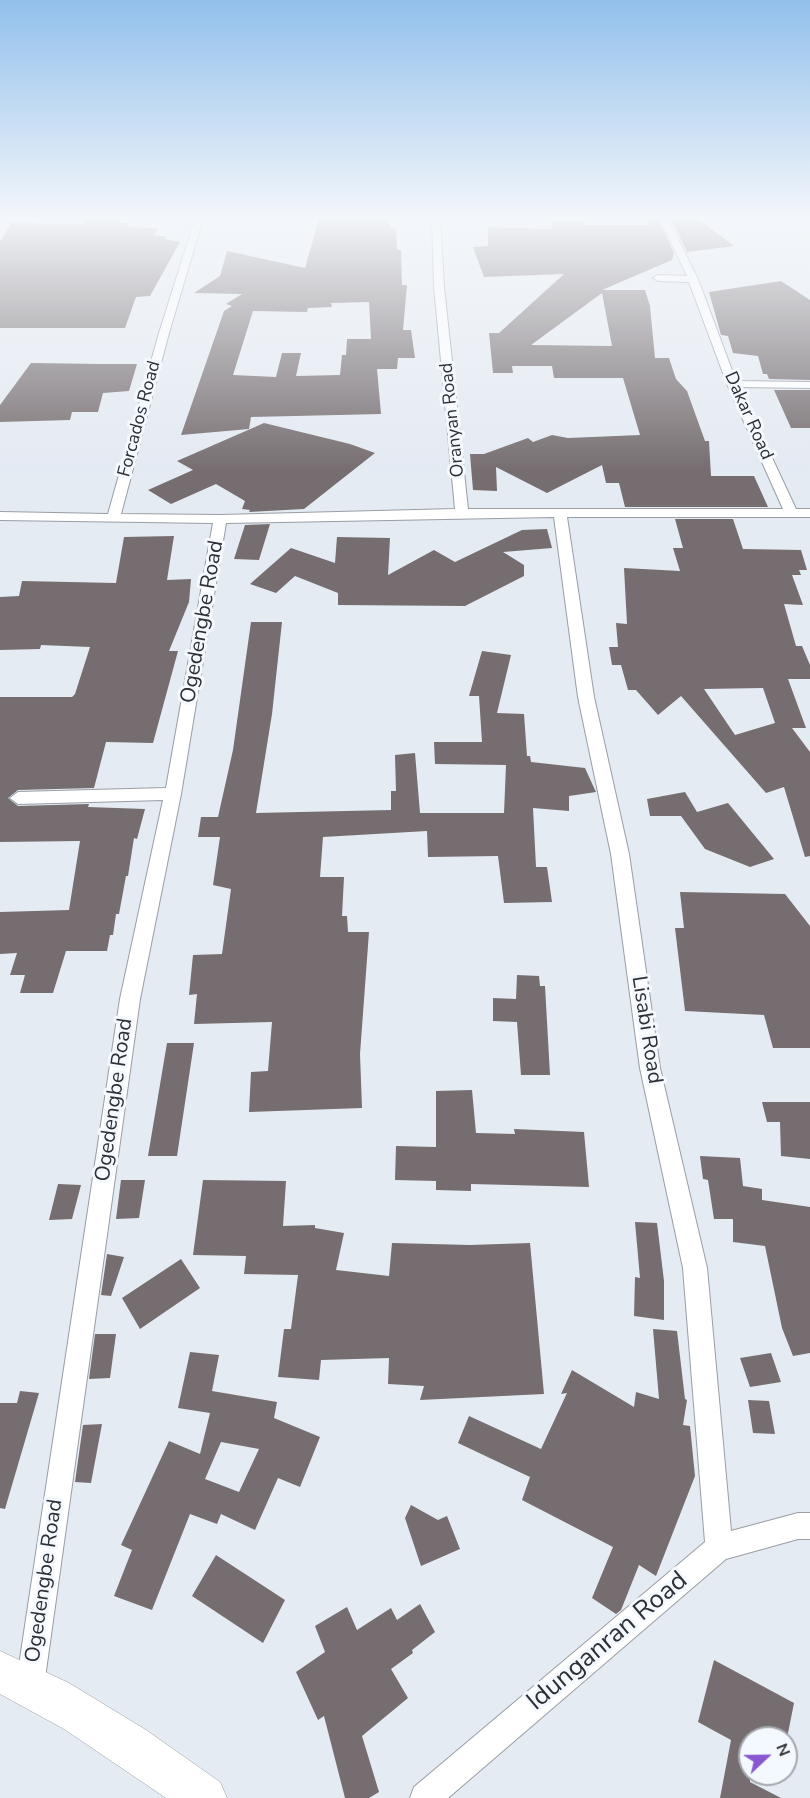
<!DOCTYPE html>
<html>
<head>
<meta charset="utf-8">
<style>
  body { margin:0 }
  #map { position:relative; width:810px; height:1798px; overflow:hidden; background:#e5ebf3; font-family:"Nunito Sans",sans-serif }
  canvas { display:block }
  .north { position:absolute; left:738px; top:1726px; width:60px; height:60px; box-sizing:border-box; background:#f4f8ff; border:2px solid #a4a8ad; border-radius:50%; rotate:68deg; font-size:16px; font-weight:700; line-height:24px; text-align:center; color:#2d2f32 }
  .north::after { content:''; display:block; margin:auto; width:21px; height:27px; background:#8958d1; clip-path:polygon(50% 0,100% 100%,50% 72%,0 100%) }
</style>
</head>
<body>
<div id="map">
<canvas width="810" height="1798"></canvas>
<div class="north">N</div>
</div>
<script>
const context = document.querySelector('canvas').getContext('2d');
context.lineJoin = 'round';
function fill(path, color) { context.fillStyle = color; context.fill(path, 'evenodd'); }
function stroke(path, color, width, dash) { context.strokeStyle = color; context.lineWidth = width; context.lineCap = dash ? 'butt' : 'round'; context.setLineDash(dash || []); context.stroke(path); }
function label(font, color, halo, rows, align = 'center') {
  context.font = font + ' "Nunito Sans",sans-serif'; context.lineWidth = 6; context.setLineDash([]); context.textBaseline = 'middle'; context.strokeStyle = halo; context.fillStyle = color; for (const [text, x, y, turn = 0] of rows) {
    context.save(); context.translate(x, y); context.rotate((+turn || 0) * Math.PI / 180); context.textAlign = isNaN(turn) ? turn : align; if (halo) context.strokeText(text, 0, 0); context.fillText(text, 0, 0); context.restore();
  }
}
fill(new Path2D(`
  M85,219H121L118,223H128L127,227L158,228L154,236H165V239L180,242L150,296L136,297L125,328H0V242L11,223L82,224Z
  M319,219H388L390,228H396L397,250H401L402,285H407L403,330H411L415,358H398L397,369H377L381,414L251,417L249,429L181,435L224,311L232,306L226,304L242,294L194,293L220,276L227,251L305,268ZM369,302L371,339H347L346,355H342L340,375L296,376L301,353H282L276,377L233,375L253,311L307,312L308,308L332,307L331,303Z
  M646,219H658L674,253L672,260L602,290H645L650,306L655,358H669L676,379L687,391L705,441H709L711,476H754L768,507H625L619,483H606L602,465L547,493L496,467L497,491L473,490L470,454H484L528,438L533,442L552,435L568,438L640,435L623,378H554L552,366H512L513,373H493L489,333H499L564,274L484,277L473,247L488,246V227L553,229L550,222L582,221L584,225H648ZM602,293L612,346L531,345Z
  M671,219H698L734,246L687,252Z
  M781,281L810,300V380L769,379L767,374H763L758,356L733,353L728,336L721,335L709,292Z
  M31,363L100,364H137L129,391L103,393L98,412H72L70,420L0,422V405Z
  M774,390H810V428H791Z
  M264,423L350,444L375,453L304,509L249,512L250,510L242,509L245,501L216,484L171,504L148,490L193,470L177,461Z
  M675,519H733L743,549L801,550L807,570H799L801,575H792L803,605L784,604L796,646H802L810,665V679H788L806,728H792L810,752V856L805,857L784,787L766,793L681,696L658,715L636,690H628L621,665H612L609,647H618L616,623L627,624L624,568L680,571L673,548H683ZM763,688L775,723L735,735L704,689Z
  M270,524L259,560L234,559L245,525Z
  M547,529L552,548L503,552L524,565V576L465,606L338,605V593L295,576L276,593L250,584L291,548L335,563L337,537L390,538L388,575L434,550L455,562L522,530Z
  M174,536L167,580L191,579L189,602L169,651H178L153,743L106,742L94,788L18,790L8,798L18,806L89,804L88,807L145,809L137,839L134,838L128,876H126L119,914H116L113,935H110L107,951H66L53,993H20L25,975H10L17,953L0,954V912L69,910L80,841L0,842V697H72L75,694L90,647L41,645L40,649L0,650V597L19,596L22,581L116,583L124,537Z
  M251,622H282L272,714L256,813L391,810V791H396L395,755L415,753L420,813H504L506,765L435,764L434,742H482L479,696H469L482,651L511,655L497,713L524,714L527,756H530L531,762L585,768L595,790L596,792L569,796V811L533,808L536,867H547L552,902L504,903L498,856L428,857L427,831L323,837L320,877H344L342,916H347L348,932H369L360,1054L362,1108L249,1112L251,1072L268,1071L272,1022L194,1024L197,994L189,995L193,955L222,954L231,889L213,885L220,837H198L201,817H218L233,750Z
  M685,792L697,812L728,803L774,859L750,867L705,849L681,816H650L647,799Z
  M680,892L785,894L810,926V1048H773L764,1015L685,1011L675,928H684Z
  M517,975L539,976L540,986H545L550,1075H521L517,1022L493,1021V998L516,999Z
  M167,1043H194L177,1156H148Z
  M472,1090L476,1133L515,1134L514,1129L584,1132L589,1187L471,1184V1191L436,1190V1181L395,1180L396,1146L436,1147V1091Z
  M762,1102H810V1159L781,1156L780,1122H767Z
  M700,1156L740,1158L743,1186L762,1189V1200L810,1207V1353L793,1356L782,1328L765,1246L733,1242V1219H714L708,1180L703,1179Z
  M121,1180H145L139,1218L116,1219Z
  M203,1180L286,1181L283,1226L315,1225V1228L344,1233L336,1270L389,1276L392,1243L470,1245L530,1243L544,1394L420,1400L424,1386L388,1384L389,1358L321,1360L319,1380L278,1377L284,1329H291L298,1275L244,1274L246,1256L193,1255Z
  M58,1184L81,1185L72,1219L49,1220Z
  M635,1222L657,1223L664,1281V1320L634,1316L635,1277L640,1278Z
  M107,1254L124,1257L111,1296L101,1295Z
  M181,1259L200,1288L140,1329L122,1298Z
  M653,1329L677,1331L685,1399L687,1400L683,1425L690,1426L695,1476L656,1576L639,1565L621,1610L616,1614L592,1598L613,1547L522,1500L530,1477L458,1443L469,1416L541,1449L567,1393L561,1394L572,1370L634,1407L636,1392L659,1399Z
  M95,1334H116L110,1378L89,1379Z
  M190,1352L219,1355L212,1391L277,1402L274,1418L320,1437L300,1487L278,1478L255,1530L221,1514L217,1524L190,1514L152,1610L114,1596L132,1550L121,1545L169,1441L200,1454L210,1413L178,1408ZM221,1442L259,1449L239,1492L205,1479Z
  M771,1353L781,1382L750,1387L740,1358Z
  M20,1391L39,1393L5,1509L0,1508V1403H17Z
  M748,1400L769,1401L775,1434L753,1433Z
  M102,1424L91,1483L75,1482L83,1425Z
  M411,1505L438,1520L447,1516L460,1549L421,1566L405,1518Z
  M216,1555L285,1600L263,1643L192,1596Z
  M420,1604L435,1632L412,1650L413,1653L391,1669L408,1698L362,1736L379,1792L369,1798H345L324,1716L318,1720L296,1672L325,1652L315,1626L347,1607L357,1630L391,1608L397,1620Z
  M714,1660L794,1703L787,1738H750V1782L781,1798H720L731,1740L698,1722Z`), '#756d70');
const street = new Path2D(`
  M195,219H203L169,333L121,514L220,515L455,509L434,287L432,219H440L444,287L468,509H783L727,384L689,282L658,281L653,278L658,275L687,276L660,219H668L698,279L736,381L810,382V388L739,387L796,509H810V517H567L594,697L629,854L660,1068L707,1268L731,1531L798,1513H810V1539H798L726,1559L448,1798H410L414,1787L705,1542L683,1268L640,1068L611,854L578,697L554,517L226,523L181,794L140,999L44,1685L40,1695L30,1699L20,1695L16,1685L120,999L163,800L18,804L10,798L18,792L166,788L213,523L0,520V512L108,514L159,333Z`);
const secondary = new Path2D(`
  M0,1651L69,1683L146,1730L220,1782L227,1798H166L64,1729L0,1694Z`);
stroke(street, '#999ea5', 2);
stroke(secondary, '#999ea5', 1);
fill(street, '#fff');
fill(secondary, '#fff');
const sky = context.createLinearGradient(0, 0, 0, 471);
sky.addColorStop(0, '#92c0ec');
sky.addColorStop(0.46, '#f3f6fa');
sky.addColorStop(1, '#f3f6fa00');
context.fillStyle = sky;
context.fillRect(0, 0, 810, 471);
label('18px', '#2d2f32', '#f4f8ff', [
  ["Dakar Road",748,416,66],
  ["Forcados Road",140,419,-75],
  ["Oranyan Road",453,420,-96]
]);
label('21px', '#2d2f32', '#f4f8ff', [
  ["Ogedengbe Road",203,622,-80],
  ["Lisabi Road",646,1030,81],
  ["Ogedengbe Road",115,1100,-82],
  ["Ogedengbe Road",45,1581,-82]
]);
label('26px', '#2d2f32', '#f4f8ff', [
  ["Idunganran Road",608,1642,-40]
]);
</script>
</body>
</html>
